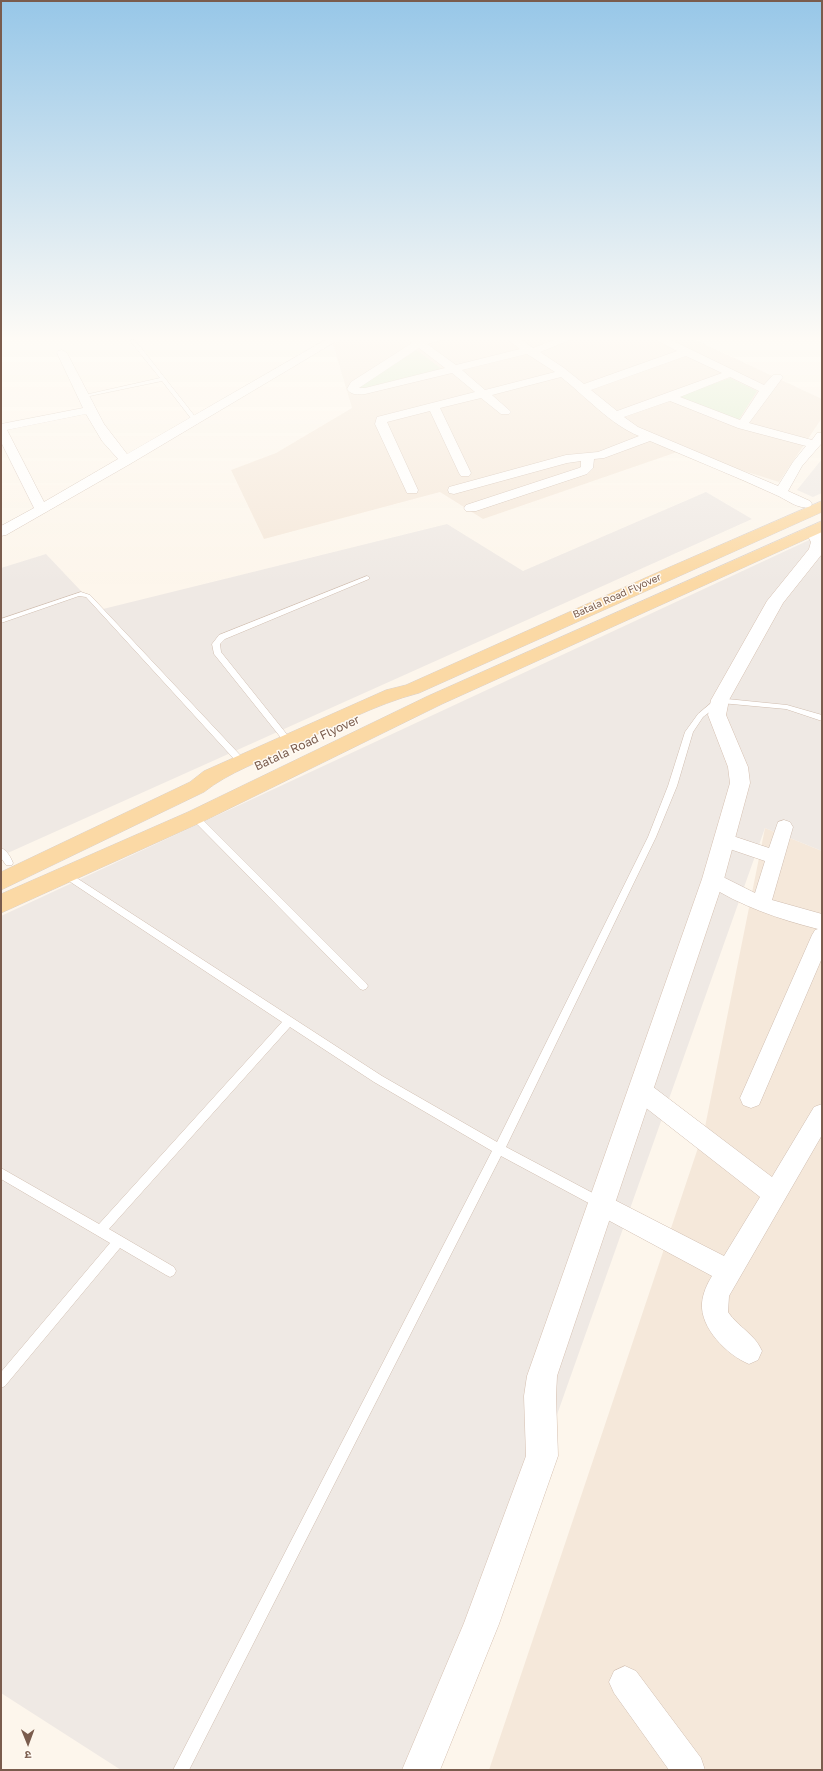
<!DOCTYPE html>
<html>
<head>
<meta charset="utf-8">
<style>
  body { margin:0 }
  #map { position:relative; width:823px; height:1771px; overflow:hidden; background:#fdf6ec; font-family:"Golos Text","Noto Sans Devanagari",sans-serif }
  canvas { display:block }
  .frame { position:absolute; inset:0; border:2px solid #7a5c4d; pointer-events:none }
  .north { position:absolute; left:8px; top:1723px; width:40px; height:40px; -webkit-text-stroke:3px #fffaf3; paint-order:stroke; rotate:179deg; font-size:11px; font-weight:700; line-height:16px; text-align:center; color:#7a5c4d }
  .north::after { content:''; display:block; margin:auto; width:14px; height:18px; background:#7a5c4d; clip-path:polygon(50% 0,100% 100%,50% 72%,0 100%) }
</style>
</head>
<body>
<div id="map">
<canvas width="823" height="1771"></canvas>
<div class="frame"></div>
<div class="north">उ</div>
</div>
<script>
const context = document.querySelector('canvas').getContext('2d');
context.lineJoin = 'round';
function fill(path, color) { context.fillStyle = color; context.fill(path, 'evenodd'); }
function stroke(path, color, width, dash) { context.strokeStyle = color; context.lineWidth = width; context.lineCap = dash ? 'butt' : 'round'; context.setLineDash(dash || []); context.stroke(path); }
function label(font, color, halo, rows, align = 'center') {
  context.font = font + ' "Golos Text",sans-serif'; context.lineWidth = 3; context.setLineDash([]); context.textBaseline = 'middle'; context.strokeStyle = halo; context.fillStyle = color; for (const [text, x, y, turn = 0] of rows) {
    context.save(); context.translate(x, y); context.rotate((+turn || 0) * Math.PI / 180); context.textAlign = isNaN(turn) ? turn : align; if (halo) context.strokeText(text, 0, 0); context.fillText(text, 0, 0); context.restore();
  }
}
fill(new Path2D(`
  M346,336H687L822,399V418L779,482L680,451L483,519L440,492L264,539L231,470L276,453L352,408L333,344Z
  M765,828L822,851V1770H489L705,1127Z`), '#f5e8da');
fill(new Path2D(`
  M822,459V493L813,497L797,490Z
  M706,492L752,519L1,856V568L46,554L99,610L447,524L523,571Z
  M822,534V851L765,828L431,1770H121L1,1693V916Z`), '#efe9e4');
fill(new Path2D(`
  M415,349L443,370L360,389L355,386Z
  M730,378L757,391L736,424L671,399Z`), '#d8ecc9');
const lane = new Path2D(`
  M131,340H135L197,419V421H193L162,381L80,398V396L160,378L131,342Z
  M367,576L369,577V579L225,639L220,644L221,652L289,737L288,739H282L214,654L212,644L219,635Z
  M81,592L90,595L241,756L242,758L241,760H235L86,597L79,596L1,623V619Z
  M717,698L787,705L822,715V721L786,709L721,703L703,717L693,732L677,786L656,837L506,1147L604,1199L606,1203L604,1207L600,1208L596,1207L501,1156L189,1770H173L492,1151L374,1082L290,1027L109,1229L174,1267L176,1271L174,1275L170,1277L166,1275L120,1248L5,1386L1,1388V1372L110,1243L1,1179V1168L99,1224L282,1022L63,877L62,875L66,872L69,873L382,1076L497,1142L648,837L668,786L685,732L698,714Z
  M195,814L198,815L366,983L368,986L366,989L363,990L360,989L192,819L191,817L192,815Z
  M1,848C7,850 11,858 13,863L12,865H6L1,858Z`);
const street = new Path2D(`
  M332,336H345L130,464L6,535L1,536V526L34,508L1,442V424L83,408L57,353L58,351L62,350L67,353L104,424L127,454ZM86,414L102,441L118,459L44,502L7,430Z
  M408,336H417L421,340L433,336H452L451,338L427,344L456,365L520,349L503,336H516L533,348L564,336H580L540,352L564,368L584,384L677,351L649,336H663L764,385L773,375H781L783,377L749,423L812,440L817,433H822V443L802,466L788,491L810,501L812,504L810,507C798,510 786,499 776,495C735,476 692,459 650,441L604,458L594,459L593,468L587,474L476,511H466L464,508L466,505L579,468L581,467V461L567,463L454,494L449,493L448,490L449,487L566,455L598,452L639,436C611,425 585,396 561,377L492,395L509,410L511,412L509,414H501L481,398L440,408L471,473L469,476H461L459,473L430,411L387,422L418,490L417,493H407L375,424L377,417L475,392L452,373L365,394C358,394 352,396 347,389L351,382L412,343L407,338ZM419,348L445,368L365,388H359ZM527,354L555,372L485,390L462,370ZM686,356L722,373L617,411L591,390ZM730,377L759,391L740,420L680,397ZM670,401L738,428L806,446L793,462L778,486L638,427L624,417Z
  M784,820L790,822L793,827L772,900L822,914V958L759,1105L751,1108L743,1105L740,1098L812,935L815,930L818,929C778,919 741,906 706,884L704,879L706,874L713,872L755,893L765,861L718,845L715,840L718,835L724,833L769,848L778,822Z
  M640,1080L648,1083L772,1177L814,1107L822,1104V1135L729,1296L728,1312C738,1327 755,1334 762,1351L758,1360L749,1364C727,1355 700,1328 702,1303C703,1293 707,1284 712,1276L593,1212L589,1204L593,1196L601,1193L724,1256L760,1197L632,1097L629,1090L632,1083Z
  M625,1666L636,1671L701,1758L705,1770H669L614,1693L609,1682L614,1671Z`);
const secondary = new Path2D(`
  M813,526L819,528L822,533V554L783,603L729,700L726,715L748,767L750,783L724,879L557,1376L556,1396L558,1456L499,1624L440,1770H402L464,1623L526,1456L524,1396L527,1376L702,879L730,783L728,767L708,715L711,700L767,601L809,549L811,542L805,531L807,528Z`);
const primary = new Path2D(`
  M822,501V512L419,693C376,704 331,728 291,747C262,761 229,772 204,792L1,890V872L190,782L204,771L386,690L406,685L663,570Z
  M822,521V532L442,704L202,822L1,913V894L188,812L428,696Z`);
stroke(lane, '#d1beb0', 1);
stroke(street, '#d1beb0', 1);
stroke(secondary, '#d6c0b0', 1);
stroke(primary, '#dad1cd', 1);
fill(lane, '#fff');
fill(street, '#fff');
fill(secondary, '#fff');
fill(primary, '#fbd9a5');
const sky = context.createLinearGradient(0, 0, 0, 584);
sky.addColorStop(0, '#97c7e8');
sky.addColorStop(0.58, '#fefbf6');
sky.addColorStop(1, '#fefbf600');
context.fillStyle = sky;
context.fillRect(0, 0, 823, 584);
label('10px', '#7a5c4d', '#fffaf3', [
  ["Batala Road Flyover",617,596,-24]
]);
label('12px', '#7a5c4d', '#fffaf3', [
  ["Batala Road Flyover",307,743,-25]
]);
</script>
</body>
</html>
